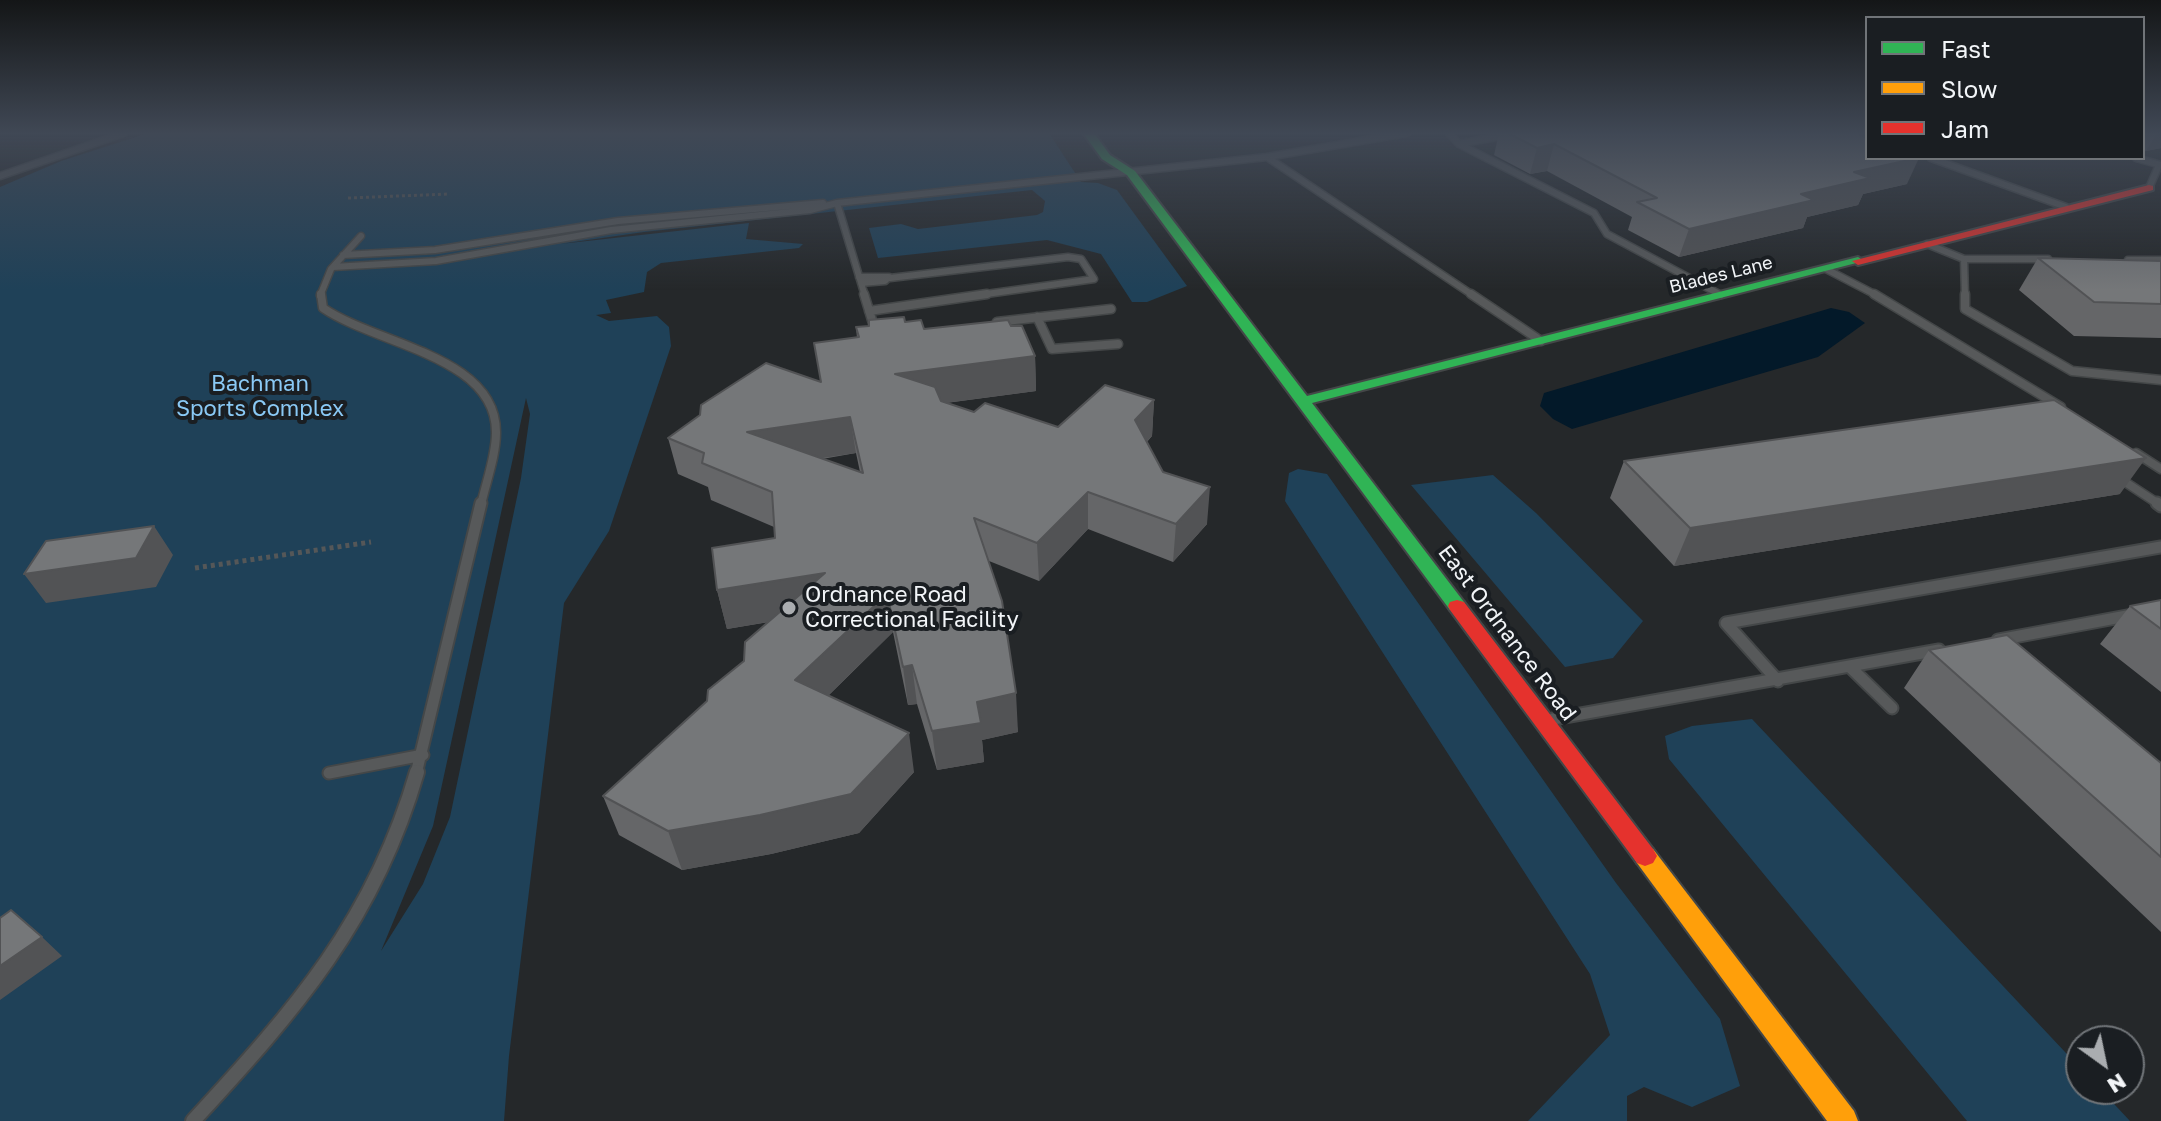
<!DOCTYPE html>
<html>
<head>
<meta charset="utf-8">
<style>
  body { margin:0 }
  #map { position:relative; width:2161px; height:1121px; overflow:hidden; background:#25282a; font-family:"Golos Text",sans-serif }
  canvas { display:block }
  .legend { position:absolute; left:1865px; top:16px; width:280px; height:144px; box-sizing:border-box; background:#1a1e22; border:2px solid #707478; margin:0; padding:10px 14px; list-style:none; font-size:24px; color:#f2f5f8 }
  .legend li { display:flex; align-items:center; gap:16px; height:40px }
  .legend b { width:40px; border:2px solid #707478 }
  .north { position:absolute; left:2065px; top:1025px; width:80px; height:80px; box-sizing:border-box; background:#1a1e22; border:2px solid #707478; border-radius:50%; rotate:147deg; font-size:22px; font-weight:700; line-height:32px; text-align:center; color:#f2f5f8 }
  .north::after { content:''; display:block; margin:auto; width:28px; height:36px; background:#aaadb0; clip-path:polygon(50% 0,100% 100%,50% 72%,0 100%) }
</style>
</head>
<body>
<div id="map">
<canvas width="2161" height="1121"></canvas>
<ul class="legend">
<li><b style="height:10px;background:#30b455"></b>Fast</li>
<li><b style="height:10px;background:#ff9f0a"></b>Slow</li>
<li><b style="height:10px;background:#e5322d"></b>Jam</li>
</ul>
<div class="north">N</div>
</div>
<script>
const context = document.querySelector('canvas').getContext('2d');
context.lineJoin = 'round';
function fill(path, color) { context.fillStyle = color; context.fill(path, 'evenodd'); }
function stroke(path, color, width, dash) { context.strokeStyle = color; context.lineWidth = width; context.lineCap = dash ? 'butt' : 'round'; context.setLineDash(dash || []); context.stroke(path); }
function label(font, color, halo, rows, align = 'center') {
  context.font = font + ' "Golos Text",sans-serif'; context.lineWidth = 8; context.setLineDash([]); context.textBaseline = 'middle'; context.strokeStyle = halo; context.fillStyle = color; for (const [text, x, y, turn = 0] of rows) {
    context.save(); context.translate(x, y); context.rotate((+turn || 0) * Math.PI / 180); context.textAlign = isNaN(turn) ? turn : align; if (halo) context.strokeText(text, 0, 0); context.fillText(text, 0, 0); context.restore();
  }
}
fill(new Path2D(`
  M148,133H1049L1081,182L1098,183L1117,190L1187,286L1147,302H1132L1101,254L1047,240L878,258L869,228L901,224L918,229L1037,215L1043,212L1045,201L1032,190L644,232L560,244L749,223L746,239L803,244L799,248L661,263L647,272L644,292L606,300L611,313L596,315L609,321L657,316L669,327L671,346L609,531L564,603L509,1056L504,1121H0V187L61,161ZM526,398L530,414L521,478L450,817L423,884L381,951L433,826Z
  M1298,469L1327,474L1616,883L1720,1019L1740,1086L1692,1107L1644,1087L1627,1096V1121H1528L1610,1035L1590,974L1285,501L1289,473Z
  M1493,475L1536,513L1643,621L1613,658L1565,667L1411,485Z
  M1752,719L2081,1069V1089H2100L2130,1121H1967L1669,759L1665,736L1692,726Z`), '#1f4158');
fill(new Path2D(`
  M1831,308L1849,312L1865,323L1818,357L1572,429L1553,419L1540,406L1544,393Z`), '#031929');
const laneFar3 = new Path2D(`
  M1449,133L1459,144L1594,213L1607,234L1721,295
  M1864,133L1867,135
  M1459,144L1516,133
  M1267,157L1474,296
  M1931,158L2066,207
  M2136,158L2161,165
  M0,176L124,133
  M2149,188L2159,165
  M1927,244L1964,259H2048
  M343,255L435,250L618,221L823,203
  M1964,259L1965,296
  M2128,260H2161
  M333,267L436,261L611,230L810,210L837,203
  M1826,269L1878,296
  M859,277H889L885,281L861,283
  M890,278L1068,257L1081,259L1094,279L972,296
  M320,296L331,269L361,236
  M865,296L837,203L1267,157L1407,133`);
const laneFar2 = new Path2D(`
  M321,294L323,308C377,345 497,356 496,433C496,456 486,482 481,505
  M864,294L875,330
  M1471,294L1541,341
  M1874,294L2061,407
  M1965,294V309L2072,371L2161,380
  M869,311L987,294
  M1037,317L1052,349L1118,344
  M997,322L1111,309
  M2136,453L2161,469
  M2116,476L2160,505`);
const laneFar1 = new Path2D(`
  M2157,503L2161,506
  M1998,640L2132,615
  M1849,666L1892,708
  M1778,681L1726,623L2161,547
  M1553,719L1939,650
  M329,773L423,755
  M416,774L481,503`);
const lane = new Path2D(`
  M193,1121C295,1010 374,921 417,772`);
const fast = new Path2D(`
  M1083,133H1094L1110,155L1135,171L1307,396L1858,257L1864,261L1312,403L1464,602L1466,606L1464,610H1450L1127,175L1102,159Z`);
const slow = new Path2D(`
  M1645,846L1653,849L1854,1111L1858,1121H1827L1637,863L1633,856L1637,849Z`);
const jam = new Path2D(`
  M2149,185L2153,186V190L1858,265L1852,261Z
  M1457,600L1464,602L1653,849L1657,856L1653,863L1645,866L1637,863L1450,610L1448,606L1450,602Z`);
stroke(laneFar3, '#444748', 9);
stroke(laneFar2, '#444748', 11);
stroke(laneFar1, '#444748', 15);
stroke(lane, '#444748', 18);
stroke(fast, '#444748', 4);
stroke(slow, '#444748', 4);
stroke(jam, '#444748', 4);
stroke(new Path2D(`
  M348,198L449,194`), '#555758', 3, [3, 3]);
stroke(new Path2D(`
  M195,568L371,542`), '#555758', 5, [4, 4]);
stroke(laneFar3, '#57595a', 6);
stroke(laneFar2, '#57595a', 8);
stroke(laneFar1, '#57595a', 11);
stroke(lane, '#57595a', 14);
fill(fast, '#30b455');
fill(slow, '#ff9f0a');
fill(jam, '#e5322d');
fill(new Path2D(`
  M1499,133H1856L1907,184L1863,194L1858,205L1807,217L1803,228L1679,257L1628,230L1632,217L1547,171L1530,174L1494,155Z
  M2143,133H2161V148L2146,151L2143,150Z
  M2038,258L2161,261V338L2074,336L2019,290Z
  M905,322L924,329L1011,326L1035,356L1036,391L946,403L974,412L1058,427L1154,400L1152,436L1147,442L1163,472L1207,524L1173,562L1088,529L1039,581L989,561L1018,732L982,740L984,762L937,770L917,704L908,705L893,632L828,696L914,772L859,833L771,854L682,870L619,835L603,796L707,701L744,661L769,622L727,629L717,590L775,538L774,527L711,500L708,487L678,474L668,438L820,381L857,338L856,327ZM856,453L860,472L822,459Z
  M1624,461L2120,494L1674,566L1610,498Z
  M2161,600V692L2100,644L2130,606Z
  M1929,650L2161,763V932L1904,688Z`), '#656668');
fill(new Path2D(`
  M2157,133H2161V148L2146,151Z
  M1554,144L1547,171L1530,174L1537,148Z
  M1919,158L1907,184L1863,194L1858,205L1807,217L1803,228L1679,257L1689,229L1801,194L1854,172Z
  M1035,356L1036,391L899,409L895,374Z
  M1154,400L1152,436L1133,456L1135,420Z
  M850,417L856,453L755,468L747,432Z
  M2146,458L2120,494L1674,566L1690,528Z
  M1210,487L1207,524L1173,562L1176,524Z
  M1088,492V529L1039,581L1037,543Z
  M154,526L173,555L156,587L46,603L24,574Z
  M825,573L832,611L727,629L717,590Z
  M887,594L893,632L804,719L795,680Z
  M912,665L917,704L908,705L903,667Z
  M1016,693L1018,732L982,740L984,762L937,770L932,731L977,702Z
  M909,733L914,772L859,833L771,854L682,870L668,831Z
  M42,937L62,956L0,1000V966Z`), '#525355');
const building = new Path2D(`
  M1508,133H1856L1867,138V158H1918L1854,172L1870,178L1801,194L1814,200L1689,229L1637,202L1657,198L1554,144L1537,148Z
  M2038,258L2161,261V304L2094,302Z
  M904,317L905,322L921,320L924,329L1008,320L1011,326H1022L1035,356L895,374L935,387L941,401L974,412L985,403L1058,427L1105,385L1154,400L1135,420L1163,472L1210,487L1176,524L1088,492L1037,543L974,518L1002,601L1016,693L977,702L981,723L932,731L912,665L903,667L887,594L795,680L909,733L851,794L760,815L668,831L603,796L707,701L708,690L744,661L745,642L825,573L717,590L712,548L775,538L772,492L702,463L704,453L668,438L700,415L701,405L766,363L821,382L814,343L859,337L856,327L869,326V320ZM850,417L863,473L747,432Z
  M2054,400L2146,458L1690,528L1624,461Z
  M154,526L136,558L24,574L46,541Z
  M2161,600V629L2130,606Z
  M2007,635L2161,763V857L1929,650Z
  M11,910L42,937L0,966V918Z`);
fill(building, '#757779');
stroke(building, '#525355', 2);
const sky = context.createLinearGradient(0, 0, 0, 290);
sky.addColorStop(0, '#141617');
sky.addColorStop(0.46, '#404855');
sky.addColorStop(1, '#40485500');
context.fillStyle = sky;
context.fillRect(0, 0, 2161, 290);
for (const [x, y, r, color] of [
  [789,608,8,"#aaadb0"]
]) { const dot = new Path2D(); dot.arc(x, y, r, 0, 2 * Math.PI); context.fillStyle = color; context.fill(dot); stroke(dot, '#1a1e22', 3); }
label('18px', '#f2f5f8', '#1a1e22', [
  ["Blades Lane",1721,275,-14]
]);
label('22px', '#8ac9f5', '#1a1e22', [
  ["Bachman",260,384],
  ["Sports Complex",260,409]
]);
label('22px', '#f2f5f8', '#1a1e22', [
  ["Ordnance Road",805,595],
  ["Correctional Facility",805,620]
], 'left');
label('22px', '#f2f5f8', '#1a1e22', [
  ["East Ordnance Road",1507,633,53]
]);
</script>
</body>
</html>
